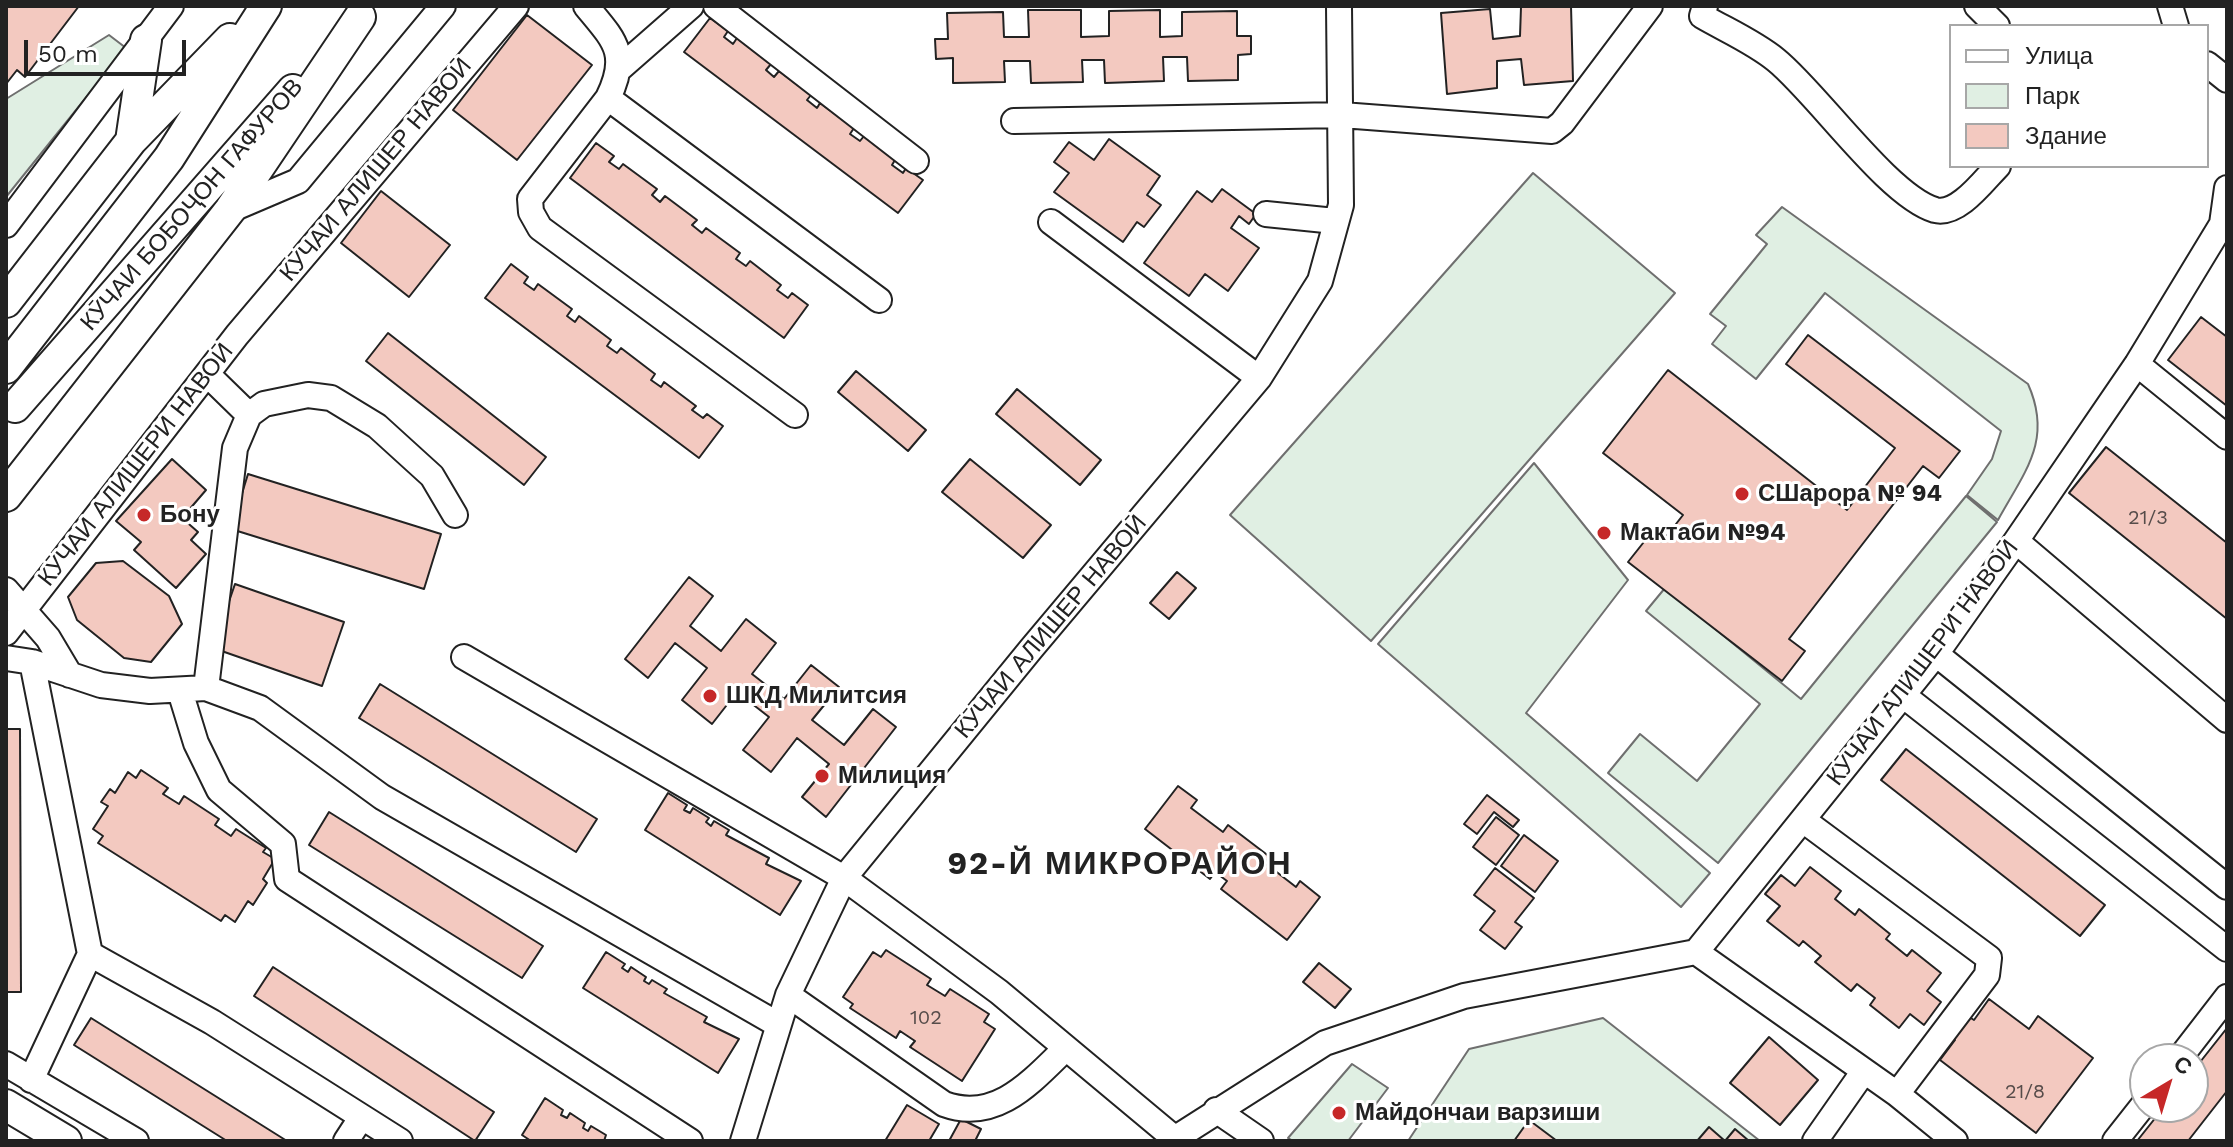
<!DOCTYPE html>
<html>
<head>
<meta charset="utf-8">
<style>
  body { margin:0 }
  #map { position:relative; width:2233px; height:1147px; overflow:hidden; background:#fff; font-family:"Work Sans",sans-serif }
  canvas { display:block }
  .frame { position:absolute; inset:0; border:8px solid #222; pointer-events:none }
  .legend { position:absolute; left:1949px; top:24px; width:260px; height:144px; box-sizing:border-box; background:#fff; border:2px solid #a7a7a7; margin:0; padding:10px 14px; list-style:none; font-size:24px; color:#222 }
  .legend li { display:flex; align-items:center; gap:16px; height:40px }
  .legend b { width:40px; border:2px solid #a7a7a7 }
  .north { position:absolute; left:2129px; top:1043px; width:80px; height:80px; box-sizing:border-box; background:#fff; border:2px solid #a7a7a7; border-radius:50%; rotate:38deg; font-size:22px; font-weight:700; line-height:32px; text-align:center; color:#222 }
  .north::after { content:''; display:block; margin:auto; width:28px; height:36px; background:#c62828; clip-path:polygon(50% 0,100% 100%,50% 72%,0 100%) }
  .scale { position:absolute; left:24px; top:40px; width:162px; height:36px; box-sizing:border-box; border:4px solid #222; border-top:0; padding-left:10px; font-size:24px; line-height:28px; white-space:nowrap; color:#222; -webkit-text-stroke:6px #fff; paint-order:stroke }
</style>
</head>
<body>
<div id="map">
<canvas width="2233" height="1147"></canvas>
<div class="frame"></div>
<ul class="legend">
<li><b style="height:10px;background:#fff"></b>Улица</li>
<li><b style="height:22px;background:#e0efe3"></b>Парк</li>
<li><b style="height:22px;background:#f3c9c0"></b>Здание</li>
</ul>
<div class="north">С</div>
<div class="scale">50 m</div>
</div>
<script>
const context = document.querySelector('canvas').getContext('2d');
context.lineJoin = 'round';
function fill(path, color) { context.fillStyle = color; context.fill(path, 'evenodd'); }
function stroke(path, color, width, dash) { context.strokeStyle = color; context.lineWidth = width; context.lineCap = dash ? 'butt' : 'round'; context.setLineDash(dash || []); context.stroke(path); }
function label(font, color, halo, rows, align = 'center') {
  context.font = font + ' "Work Sans",sans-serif'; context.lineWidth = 6; context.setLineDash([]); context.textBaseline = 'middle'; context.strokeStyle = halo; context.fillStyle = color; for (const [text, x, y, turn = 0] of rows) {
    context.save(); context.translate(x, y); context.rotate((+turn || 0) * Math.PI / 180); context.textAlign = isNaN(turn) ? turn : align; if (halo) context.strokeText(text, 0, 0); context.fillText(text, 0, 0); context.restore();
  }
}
const green = new Path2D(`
  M109,35L126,48L6,197V99Z
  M1533,173L1675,293L1371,641L1230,515Z
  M1782,207L2028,384C2053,440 2025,471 1998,520L1967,495L1992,459L2001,431L1825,293L1756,379L1712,344L1726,326L1710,314L1767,244L1756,235Z
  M1534,463L1628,580L1526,713L1710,873L1681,907L1378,644Z
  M1966,496L1997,522L1718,863L1608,773L1640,734L1697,781L1760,704L1646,611L1665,588L1801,699Z
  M1603,1018L1760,1141H1408L1469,1049Z
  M1352,1064L1388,1088L1348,1141H1293L1288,1138Z`);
fill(green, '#e0efe3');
stroke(green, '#6f6f6f', 2);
const building = new Path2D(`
  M6,6H79L25,77L17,70L6,84Z
  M1571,6L1573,81L1524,85L1521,59L1497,61V88L1447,94L1441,13L1490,9L1493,39L1520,36L1521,7Z
  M1028,10H1081V37L1109,36V11L1160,10V37L1182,36V12L1237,11V36H1251V54L1238,55V80L1188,81L1187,57H1163L1164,81L1105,83L1104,60H1082L1083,82L1031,83L1030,61H1004L1005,82L953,83V58L936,59L935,39H948L947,13L1003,12L1004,37H1029Z
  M527,15L592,65L517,160L453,110Z
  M710,18L728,31L724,37L733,44L737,38L771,64L766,70L774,77L779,71L811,95L807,100L817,108L820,103L854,128L850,134L860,141L864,136L895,160L892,165L903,173L906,168L923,180L898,213L684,52Z
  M1109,139L1160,176L1147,195L1161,205L1144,227L1137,222L1123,242L1054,192L1069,173L1054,162L1069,142L1094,160Z
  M596,143L614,156L609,162L619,169L623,164L657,189L652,195L660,202L665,196L697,220L692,225L702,233L706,228L740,253L736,259L746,266L750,261L781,285L777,290L788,298L792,293L808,305L784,338L570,178Z
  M1222,189L1256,214L1249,224L1239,216L1231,228L1259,248L1228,291L1205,274L1189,296L1144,263L1197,191L1212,202Z
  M381,191L450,245L409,297L341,243Z
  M511,264L528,277L524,283L534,290L538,284L572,309L567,316L575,322L579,316L611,340L607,346L617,353L621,348L655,374L651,380L661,387L664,382L696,406L692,410L703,418L707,414L723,426L699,458L485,298Z
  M2201,317L2227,337V406L2168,360Z
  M388,333L546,457L524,485L366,361Z
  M1808,335L1960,451L1939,478L1923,466L1789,639L1805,651L1782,681L1628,562L1651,533L1662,542L1683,515L1603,453L1668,370L1847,510L1895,448L1786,364Z
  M856,371L926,430L908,451L838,392Z
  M1017,389L1101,460L1080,485L996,414Z
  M2106,447L2227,543V619L2069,493Z
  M172,459L206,490L182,518L198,532L191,540L206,554L176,588L134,550L141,542L116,521Z
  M970,459L1051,525L1023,558L942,492Z
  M248,474L441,534L424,589L231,529Z
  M123,561L169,596L182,624L151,662L124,658L77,620L68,597L96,563Z
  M1177,572L1196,588L1169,619L1150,603Z
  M689,577L713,596L690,626L721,651L746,619L776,643L752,674L784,699L811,665L839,687L812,720L844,745L873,709L896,727L826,817L802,797L829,764L797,738L771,772L743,750L769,717L737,692L712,724L682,700L707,668L675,643L648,678L625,659Z
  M235,584L344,622L322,686L213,648Z
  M380,684L597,819L576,852L359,718Z
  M6,729H20L21,992H6Z
  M1906,749L2105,905L2080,936L1881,780Z
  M141,770L168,788L163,794L179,804L184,796L219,819L215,825L231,836L236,829L266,848L263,852L275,859L263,879L267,883L253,905L248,901L235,922L225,915L221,921L98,843L103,836L93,829L108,806L101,802L110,789L115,793L128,772L136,778Z
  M1178,786L1197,800L1191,808L1223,832L1228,825L1270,857L1265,863L1296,887L1300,881L1320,897L1287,940L1221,889L1227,881L1215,872L1210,879L1145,829Z
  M668,793L687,805L684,810L690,813L693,808L709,818L706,822L711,826L714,821L729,830L726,835L769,858L766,864L801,881L780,915L645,830Z
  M1487,795L1519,820L1513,827L1494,812L1477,834L1464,824Z
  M329,812L543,946L522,978L309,845Z
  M1496,817L1519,835L1496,865L1473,847Z
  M1524,835L1558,861L1535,892L1501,866Z
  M1810,867L1841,891L1835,899L1855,915L1859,909L1890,934L1886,939L1907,956L1912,950L1941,973L1927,991L1941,1002L1924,1025L1910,1014L1899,1028L1870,1005L1875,998L1857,984L1851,991L1815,962L1821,956L1803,941L1799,946L1767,921L1780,906L1765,894L1781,875L1795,886Z
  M1495,868L1534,898L1515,922L1522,927L1505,949L1480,930L1495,911L1474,895Z
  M886,950L931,979L927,985L945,996L950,989L989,1014L984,1022L995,1029L962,1081L910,1047L915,1041L900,1031L896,1038L850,1008L853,1004L843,997L873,952L881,957Z
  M606,952L625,964L622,968L628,972L631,967L646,977L644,981L649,984L652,980L667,989L664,993L707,1017L704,1022L739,1039L718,1073L583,988Z
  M1319,963L1351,989L1335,1008L1303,982Z
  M273,967L494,1112L475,1141L254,996Z
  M1989,999L2029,1029L2038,1016L2093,1058L2036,1133L1940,1060L1955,1040L1950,1036L1966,1015L1974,1020Z
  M91,1018L287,1141H227L74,1045Z
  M2227,1028V1091L2188,1141H2137L2164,1107H2193V1071Z
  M1769,1037L1818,1080L1780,1125L1730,1083Z
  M545,1098L563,1110L561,1115L567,1118L570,1113L585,1123L583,1128L588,1131L591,1126L606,1135L604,1141H531L522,1135Z
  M907,1105L939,1124L929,1141H885Z
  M961,1119L981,1129L975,1141H949Z
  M1529,1120L1557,1141H1514Z
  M1709,1127L1725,1141L1735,1129L1749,1141H1697Z`);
fill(building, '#f3c9c0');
stroke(building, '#222', 2);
const minor = new Path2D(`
  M586,6C614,40 630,53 608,98
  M716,6L916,161
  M1705,6L1702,16C1726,30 1754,42 1776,60C1817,93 1888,196 1935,210C1958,216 1984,180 1998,166
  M1977,6L1997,26
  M2170,6L2176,26
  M2207,64L2227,80
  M618,70L691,6
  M1014,121L1342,115L1552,131L1562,123L1650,6
  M230,210L298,181L443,6
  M1266,214L1335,221
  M1051,222L1259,378
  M6,225L171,6
  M2137,364L2227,437
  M207,374L249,415
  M795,415L540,228L531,212L530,199L608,98L879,300
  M2016,541L2227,720
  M6,590L48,638L70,675
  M6,633L237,335L516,6
  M1936,654L2227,887
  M464,657L844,878L999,992L1174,1138
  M6,658L32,662L101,685L150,691L206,688L260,708L382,797L777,1024
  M206,688L235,448L249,415L264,404L308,395L331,398L377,426L432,476L455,515
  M180,691L196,743L219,790L283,844L287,879L690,1141
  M1904,696L2227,949
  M1803,820L1989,958L1987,975L1897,1094
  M1696,952L1936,654L2016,541L2137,364L2222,224L2227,188
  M90,954L212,1022L400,1141
  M788,995L944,1104C996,1123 1031,1082 1066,1048
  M2179,1059L2227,997
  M6,1064L136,1141
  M31,1080L90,954L32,662
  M1216,1110L1261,1141
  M346,1141L361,1118
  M743,1141L788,995L844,878L1031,649L1259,378L1320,281L1341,205L1339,6
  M1171,1141L1325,1043L1464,996L1696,952L1897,1094L1955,1141
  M1815,1141L1864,1071
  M2115,1141L2145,1103`);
const major = new Path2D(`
  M131,141L146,40
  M6,302L131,141L230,39
  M6,368L169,158L266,6
  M15,407L293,90
  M6,496L230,210L360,17
  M6,1105L66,1141`);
stroke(minor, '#222', 28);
stroke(major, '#222', 34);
stroke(minor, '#fff', 24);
stroke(major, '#fff', 30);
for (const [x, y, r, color] of [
  [1742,494,8,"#c62828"],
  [144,515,8,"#c62828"],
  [1604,533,8,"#c62828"],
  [710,696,8,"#c62828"],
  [822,776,8,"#c62828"],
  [1339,1113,8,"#c62828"]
]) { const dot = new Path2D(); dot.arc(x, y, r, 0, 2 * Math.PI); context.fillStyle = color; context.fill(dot); stroke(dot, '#fff', 3); }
label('20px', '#564c4a', null, [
  ["21/3",2148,518],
  ["102",926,1018],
  ["21/8",2025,1092]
]);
label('24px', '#222', '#fff', [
  ["КӮЧАИ АЛИШЕР НАВОӢ",376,170,-50],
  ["КӮЧАИ БОБОҶОН ГАФУРОВ",192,205,-49],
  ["КӮЧАИ АЛИШЕРИ НАВОӢ",136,465,-52],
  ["КӮЧАИ АЛИШЕР НАВОӢ",1051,627,-50],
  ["КӮЧАИ АЛИШЕРИ НАВОӢ",1923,663,-53]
]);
label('bold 24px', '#222', '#fff', [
  ["СШарора № 94",1758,494],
  ["Бону",160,515],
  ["Мактаби №94",1620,533],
  ["ШКД Милитсия",726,696],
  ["Милиция",838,776],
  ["Майдончаи варзиши",1355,1113]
], 'left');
context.letterSpacing = '2px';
label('bold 32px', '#222', '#fff', [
  ["92-Й МИКРОРАЙОН",1120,865]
]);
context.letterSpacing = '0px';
</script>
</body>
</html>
